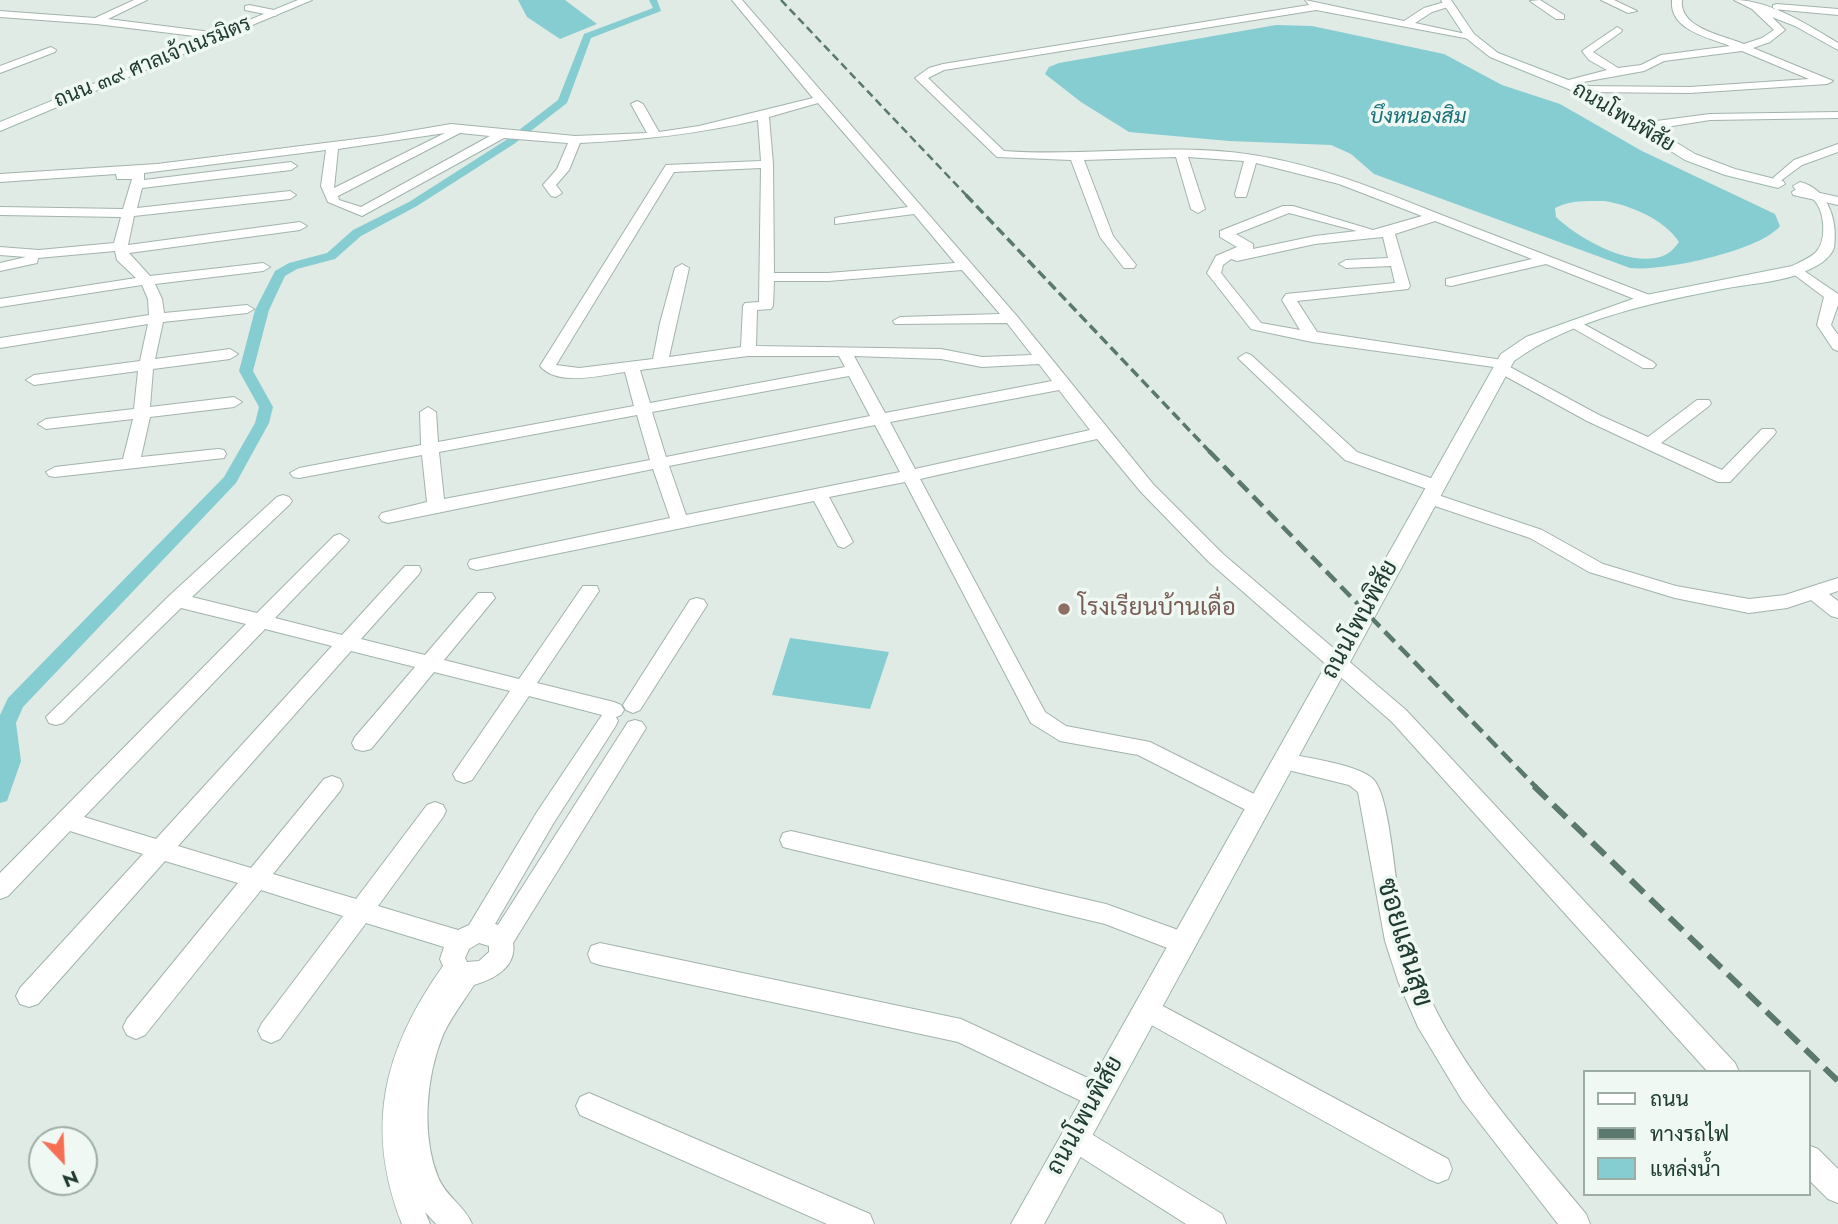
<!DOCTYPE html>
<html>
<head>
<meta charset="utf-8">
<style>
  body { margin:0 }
  #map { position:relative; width:1838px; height:1224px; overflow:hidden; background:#e0ebe5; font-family:Jost,Sarabun,sans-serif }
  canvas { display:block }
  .legend { position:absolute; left:1583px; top:1070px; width:228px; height:126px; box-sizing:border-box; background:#f0f8f3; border:2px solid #9dada6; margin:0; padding:9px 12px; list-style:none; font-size:21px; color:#203c32 }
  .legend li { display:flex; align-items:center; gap:14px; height:35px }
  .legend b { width:35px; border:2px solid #9dada6 }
  .north { position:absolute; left:28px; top:1126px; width:70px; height:70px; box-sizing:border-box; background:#f0f8f3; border:2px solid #9dada6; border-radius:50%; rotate:157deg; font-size:19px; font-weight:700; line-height:28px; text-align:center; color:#203c32 }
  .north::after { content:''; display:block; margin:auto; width:24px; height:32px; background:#f66e54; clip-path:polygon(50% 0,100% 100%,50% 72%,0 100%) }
</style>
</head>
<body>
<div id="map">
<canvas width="1838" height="1224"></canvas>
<ul class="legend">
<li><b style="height:9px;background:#fff"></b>ถนน</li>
<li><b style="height:9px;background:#5a786d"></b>ทางรถไฟ</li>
<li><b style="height:19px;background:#86cdd2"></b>แหล่งน้ำ</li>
</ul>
<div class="north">N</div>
</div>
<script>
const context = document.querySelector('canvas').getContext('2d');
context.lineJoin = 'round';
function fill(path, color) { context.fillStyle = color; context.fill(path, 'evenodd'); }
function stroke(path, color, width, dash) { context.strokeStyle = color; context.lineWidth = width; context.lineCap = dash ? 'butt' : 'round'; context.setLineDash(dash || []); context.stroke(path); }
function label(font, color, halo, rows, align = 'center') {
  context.font = font + ' Jost,Sarabun,sans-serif'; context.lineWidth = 7; context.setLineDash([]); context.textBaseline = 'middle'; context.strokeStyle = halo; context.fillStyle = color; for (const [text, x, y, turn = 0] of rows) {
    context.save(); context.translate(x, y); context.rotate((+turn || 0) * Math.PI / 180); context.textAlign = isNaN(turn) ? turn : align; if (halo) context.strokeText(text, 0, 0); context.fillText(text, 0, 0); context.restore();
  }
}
fill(new Path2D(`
  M518,0H565L597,24L560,39L527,17Z
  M1276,25L1312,26L1444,54L1502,85L1560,104L1642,151L1775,214L1780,226C1760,251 1661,272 1630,268L1374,174L1351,154L1331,145L1229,141L1129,132L1081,102L1045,74L1049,67L1059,63ZM1604,201C1630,205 1664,219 1679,242C1676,246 1671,252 1667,254C1635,271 1579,239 1556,217L1555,208C1570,200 1587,201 1604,201Z
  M790,638L889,652L870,709L772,695Z`), '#86cdd2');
fill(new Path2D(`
  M649,0H657L661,11L591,38L567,103L514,144L417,206L361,236L335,259L297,269L285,276L269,310L253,371L273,407L269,423L236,483L23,707L16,723L21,761L7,801L0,803V715L8,698L224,477L255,423L259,407L239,371L255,310L275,271L289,263L327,253L353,230L409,202L506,140L558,100L584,34L653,8Z`), '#86cdd2');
const street = new Path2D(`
  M134,0H147L108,19L219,33L224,36L219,39L96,24L0,17V11L95,18Z
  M732,0H742L1016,315L1153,484L1223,554L1406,710L1735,1063L1739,1072H1708L1392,722L1209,562L1141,492L1097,439L920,479L1045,712L1066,726L1150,742L1266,800L1269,806L1266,812L1258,815L1250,812L1138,755L1060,741L1031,723L905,482L829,497L853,542L844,548L838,546L814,501L477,570L470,568L468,564L470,560L670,518L653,469L388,523L382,521L379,517L382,513L427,502L422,455L299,478L293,477L290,473L299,468L421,445L420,412L428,407L436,412L438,442L634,406L625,372C601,375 558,387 540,366L666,165L761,161L758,120C697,134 642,140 580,143L569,170L556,185L562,193L556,197L551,196L543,185L557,169L568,143L504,138L362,216L328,202L321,186L326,150L144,173V180L291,162L297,166L291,170L142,188L137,208L290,191L296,195L290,199L134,216L128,245L300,222L307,226L300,230L129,253L150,276L263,263L270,267L263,271L155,284L162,299L164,313L247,305L254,309L247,313L163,322L155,359L230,349L238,354L230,359L153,369L150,407L234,397L242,402L234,407L150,417L141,457L218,449L224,450L226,454L224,458L55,477L49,476L46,472L55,467L123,459L133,419L46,429L38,424L46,419L134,409L138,371L34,385L26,380L34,375L140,361L148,324L0,348V338L149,315L148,299L142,285L0,307V299L136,278L117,260L115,251L38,258L37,263L0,271V263L26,257L0,255V247L39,250L114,243L121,217L0,215V207L123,209L132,179H117L116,174L0,182V174L157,164L381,136L451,124L575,136L647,133L631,104L637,101L643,104L659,132L699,126L813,98ZM818,103L908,207L840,217L835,218V224L914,214L955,263L828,273H774L773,164L769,117ZM445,133L334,188L338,149ZM460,133L490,136L361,207L339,200L338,196ZM761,168L759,302L745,303L743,306L741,347L669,357L689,268L682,264L675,268L660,323L653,359L579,368L556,365L674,172ZM962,270L1000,314L900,317L893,321L895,324L1007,323L1032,355L982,357L941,349L756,346L757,310L771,309L773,306L774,281H828ZM748,356H839L845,367L650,403L640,370ZM854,356L941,359L982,367L1039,364L1052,381L885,413ZM849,376L870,416L666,457L652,412ZM1059,390L1090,430L915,469L890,422ZM637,415L650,460L444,499L439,452ZM875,425L900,472L686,515L669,466Z
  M1305,0L1404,21L1424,8L1448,1L1451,2V6L1432,12L1415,23L1475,36L1470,39L1316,10L944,70L928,78L1004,151C1087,157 1171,142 1253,155C1318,165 1379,190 1439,214C1510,241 1581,269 1652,296L1654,299L1652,302H1642L1546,264L1451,286L1446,285V279L1532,259L1435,221L1395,234L1410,286L1408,289L1297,301L1317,332L1509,361L1510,367L1599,415L1648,437L1697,400H1709L1711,403L1709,406L1661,443L1722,470L1762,429H1774L1776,432L1774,435L1730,482H1718L1587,421L1496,371L1494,367L1312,342L1251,329L1207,273L1216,256L1237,247L1220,237V231L1283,206H1293L1373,230L1422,216L1339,184L1256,163L1247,194L1246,197H1236L1235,194L1244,161L1188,157L1205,209L1198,213L1191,209L1176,157L1084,160L1113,236L1136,265L1134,268H1124L1100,237L1071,160L997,157L915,78L929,68L943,64L1309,5ZM1289,213L1357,231L1315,236L1253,249V244L1236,234ZM1383,237L1388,258L1346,260L1339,264L1346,268L1391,266L1395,283L1286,294L1282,300L1300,330L1261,323L1221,273L1223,265L1231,259L1237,261L1315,244Z
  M1540,0L1564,15V19H1556L1530,1Z
  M1601,0H1614L1637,11L1628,13Z
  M1672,0H1682C1679,28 1722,35 1744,44L1762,38L1774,30L1752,9L1734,0C1770,0 1808,25 1838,43V50L1795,26L1772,17L1785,30L1770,42L1753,48L1833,81L1827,84L1690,93L1580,92L1574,89L1580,86L1690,87L1809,79L1742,51L1664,61L1644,71L1561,86V82L1607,70L1589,60L1582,51L1617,27L1622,30L1621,32L1593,52L1618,68L1641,65L1661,55L1730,46C1708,37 1669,30 1672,0Z
  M1777,4L1838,9V15L1773,9V5Z
  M249,5L279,11L280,13L275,16L245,10V6Z
  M51,47L56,50L55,52L0,73V66Z
  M1838,112V118L1710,120L1641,131L1635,127L1641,123L1710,114Z
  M1838,144V152L1802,165L1779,182L1773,178L1794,160Z
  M1798,188L1838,197V205L1793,195L1792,192Z
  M1797,266L1838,294V305L1831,325L1838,335V351L1833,349L1817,325L1824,297L1792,273V267Z
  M1576,320L1653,362L1656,365L1653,368H1643L1571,327L1569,324L1571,321Z
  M1246,353L1251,355L1357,452L1442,482L1445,486L1442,490H1430L1345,460L1241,361L1238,358Z
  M1429,492L1542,530L1603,564L1676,586L1749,599L1785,595L1838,578V591L1829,594L1838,601V618L1831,616L1811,600L1787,608L1749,613L1675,598L1589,572L1530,538L1423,502L1420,498L1423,494Z
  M283,495L289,497L292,501L289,505L192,597L257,613L334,536L340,534L349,540L346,544L275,618L342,635L405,566H419L421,570L419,574L361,639L425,655L478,593H492L495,598L444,660L519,679L583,586H597L599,591L537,683L614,702L621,705L624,710L621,715L616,717L618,721L615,727L553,824L495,924L498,925L628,722L635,720L642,722L646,728L513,943C517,967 494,979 474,985C464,1001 451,1017 443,1035C426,1076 421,1135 438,1177C446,1197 465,1206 472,1224H436L425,1212L430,1224H402C364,1127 384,1049 443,966L440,959L444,947L366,923L280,1039L271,1043L262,1039L258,1031L262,1023L343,916L261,890L145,1035L136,1039L127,1035L123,1027L127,1019L238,883L165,861L38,1004L29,1007L20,1004L16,996L20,988L143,854L70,831L8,896L0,899V873L246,624L181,608L63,723L56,725L49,723L46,717L170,595L277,497ZM265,629L332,646L156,839L84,817ZM351,651L415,667L355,737L352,743L355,749L363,751L371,749L434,672L510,691L453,774L456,780L464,783L472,780L529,696L602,715L537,812L469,925L458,930L378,906L443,817L446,811L443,805L435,802L427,805L356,899L273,874L340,791L343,785L340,779L332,776L324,779L251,868L178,846ZM479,943L489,946V952L479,961L467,962L465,958L469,949Z
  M697,598L704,600L707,605L640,710L633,713L626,710L623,705L626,700L690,600Z
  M1284,753C1306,758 1359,764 1374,780C1390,799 1394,876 1400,904C1405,930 1413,956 1422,980C1458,1068 1527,1142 1586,1214L1590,1224H1558L1462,1100L1418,1027L1398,981L1385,941L1358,792L1349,785L1276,767L1273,761L1276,755Z
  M791,831L1106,904L1192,935L1195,943L1192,951L1183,954L1105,924L791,849L783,847L780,840L783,833Z
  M600,943L961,1019L1107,1087L1111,1096L1107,1105L1098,1109L958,1042L600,965L591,962L588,954L591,946Z
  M1146,997L1448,1159L1452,1169L1448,1179L1438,1183L1428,1179L1137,1017L1133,1009L1137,1001Z
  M589,1093L870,1214L874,1224H827L580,1115L576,1106L580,1097Z
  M1075,1124L1222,1214L1226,1224H1186L1065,1147L1061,1137L1065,1127Z
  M1808,1145L1818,1149L1838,1169V1203L1828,1199L1808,1179Z`);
const secondary = new Path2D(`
  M298,0H312L0,131V122Z
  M1441,0H1451L1474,34L1498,53L1584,86L1695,154L1735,169L1783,181L1785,184L1778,188L1725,175L1685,160L1576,92L1490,57L1466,38Z
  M1800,182C1828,189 1838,220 1834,248C1829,260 1817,266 1806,271C1787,281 1750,284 1728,288C1659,301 1571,319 1514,361L1044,1224H1011L1501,354L1526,337L1641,296L1792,266C1800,262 1810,258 1816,252C1827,241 1825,211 1814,200C1809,196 1801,192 1795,189L1793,186Z`);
stroke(street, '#a3b3ac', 2);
stroke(secondary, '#9eb7ac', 2);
fill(street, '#fff');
fill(secondary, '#fff');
stroke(new Path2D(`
  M781,0L968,197`), '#5a786d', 2.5, [8, 4.5]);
stroke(new Path2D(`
  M966,195L1211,453`), '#5a786d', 3.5, [10, 5]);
stroke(new Path2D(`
  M1209,451L1536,787`), '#5a786d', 4.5, [14, 7]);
stroke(new Path2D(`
  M1534,786L1838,1081`), '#5a786d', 6, [18, 9]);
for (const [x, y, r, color] of [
  [1064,609,7,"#8d6e63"]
]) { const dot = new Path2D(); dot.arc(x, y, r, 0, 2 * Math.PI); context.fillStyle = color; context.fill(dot); stroke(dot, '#f0f8f3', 2.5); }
label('21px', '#203c32', '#f0f8f3', [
  ["ถนน ๓๙ ศาลเจ้าเนรมิตร",153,63,-22],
  ["ถนนโพนพิสัย",1623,118,31]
]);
label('italic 21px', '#197179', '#f0f8f3', [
  ["บึงหนองสิม",1418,118]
]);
label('24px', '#785e54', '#f0f8f3', [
  ["โรงเรียนบ้านเดื่อ",1078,609]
], 'left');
label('24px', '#203c32', '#f0f8f3', [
  ["ถนนโพนพิสัย",1361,620,-61],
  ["ถนนโพนพิสัย",1086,1116,-61]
]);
label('28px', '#203c32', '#f0f8f3', [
  ["ซอยแสนสุข",1403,943,73]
]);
</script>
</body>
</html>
